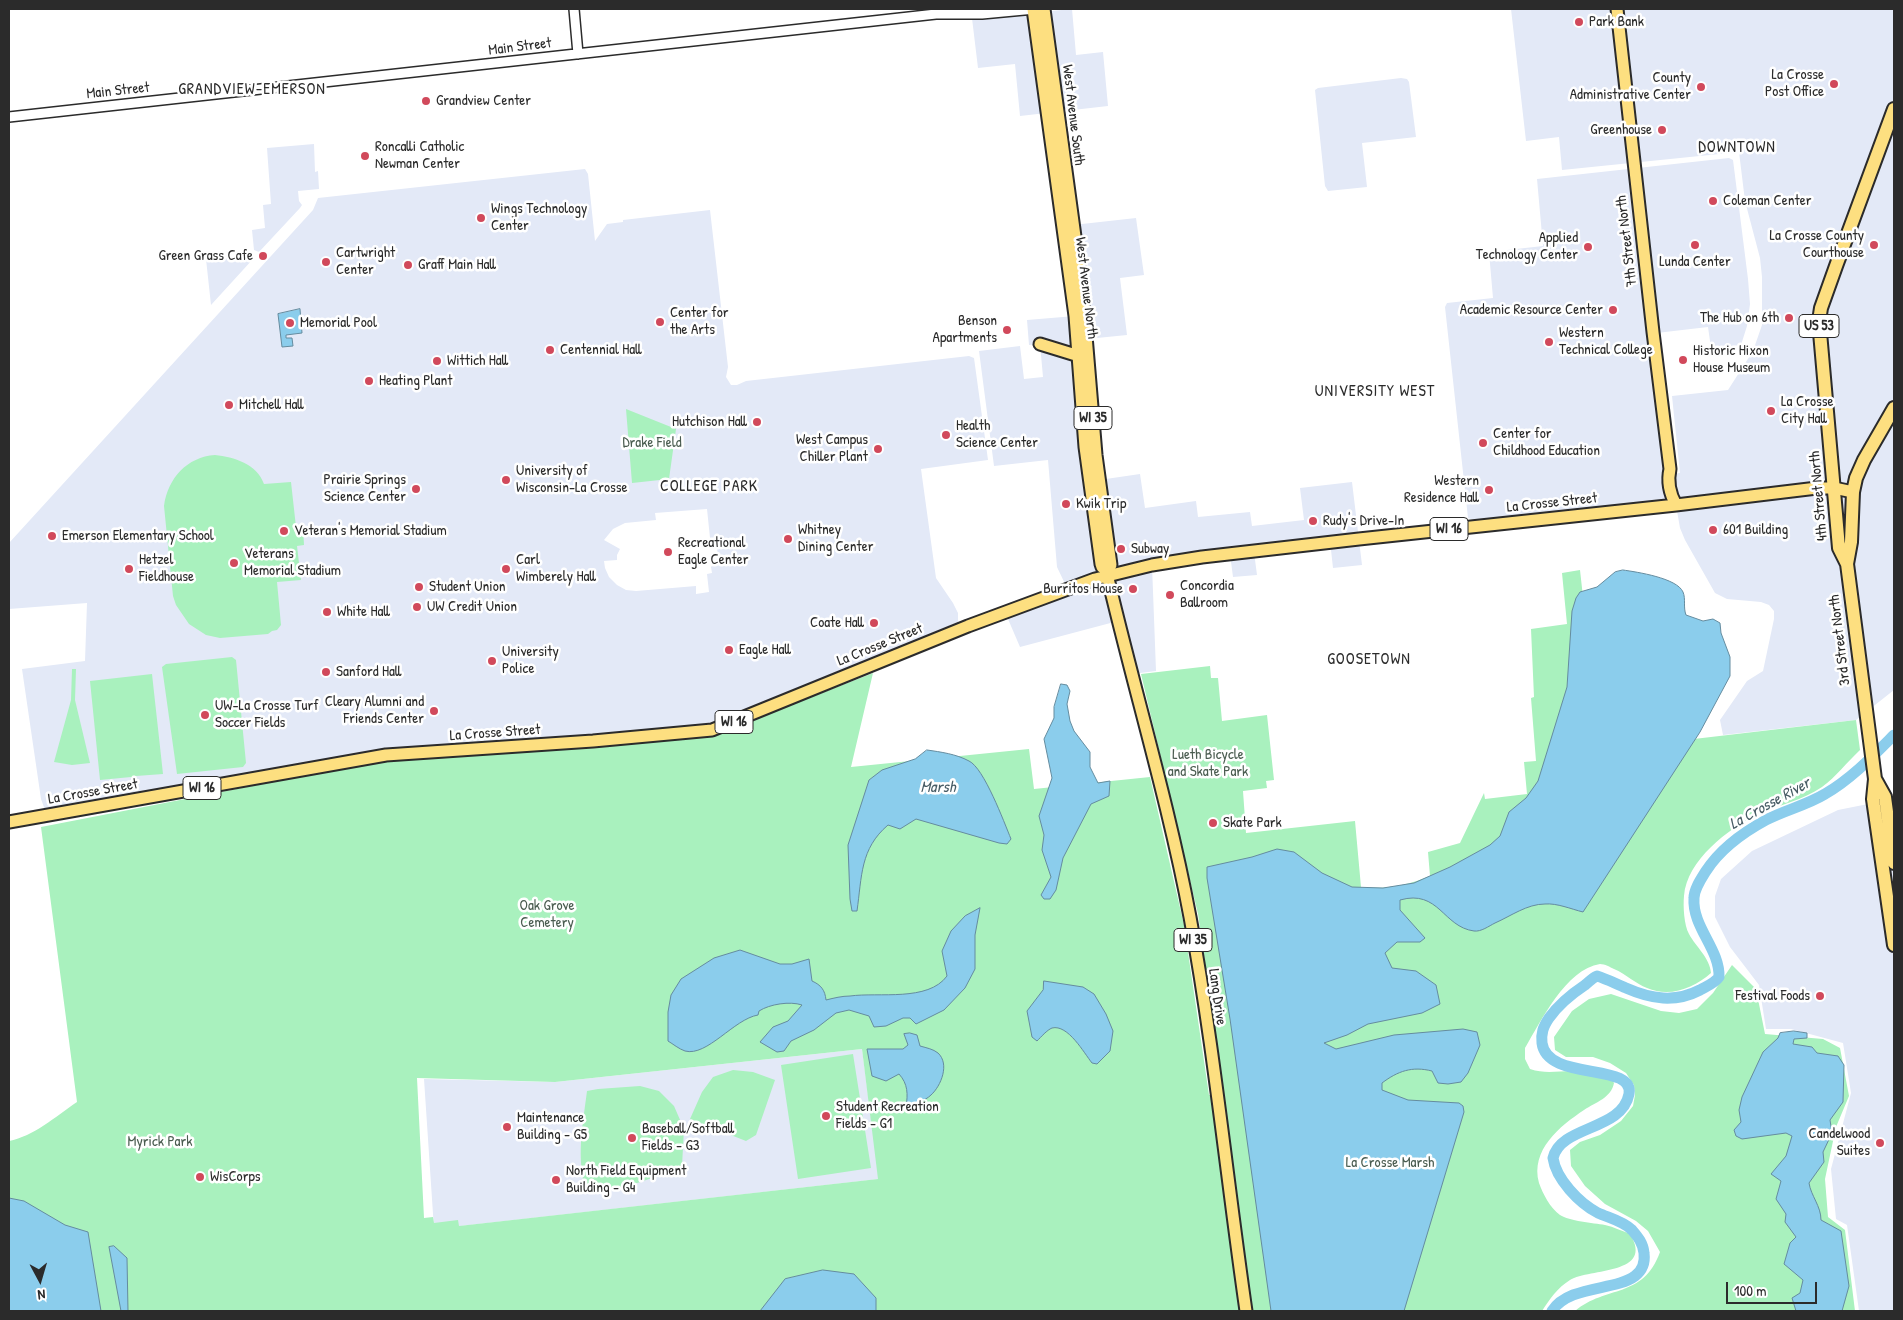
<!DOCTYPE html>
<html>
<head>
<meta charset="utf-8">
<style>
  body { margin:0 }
  #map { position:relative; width:1903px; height:1320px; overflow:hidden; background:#fff; font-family:"Patrick Hand",sans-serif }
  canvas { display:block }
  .frame { position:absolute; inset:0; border:10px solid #2b2b2b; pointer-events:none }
  .north { position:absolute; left:15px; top:1255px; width:50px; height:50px; -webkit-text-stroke:4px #fff; paint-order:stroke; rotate:174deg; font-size:14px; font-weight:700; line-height:20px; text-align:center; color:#2b2b2b }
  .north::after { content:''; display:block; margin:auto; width:18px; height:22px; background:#2b2b2b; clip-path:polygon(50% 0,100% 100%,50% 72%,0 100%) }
  .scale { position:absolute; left:1726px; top:1282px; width:91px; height:22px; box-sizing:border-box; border:2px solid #2b2b2b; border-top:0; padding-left:6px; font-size:15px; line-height:18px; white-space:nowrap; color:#2b2b2b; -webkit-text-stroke:4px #fff; paint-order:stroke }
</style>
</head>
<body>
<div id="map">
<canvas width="1903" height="1320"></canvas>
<div class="frame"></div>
<div class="north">N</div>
<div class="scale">100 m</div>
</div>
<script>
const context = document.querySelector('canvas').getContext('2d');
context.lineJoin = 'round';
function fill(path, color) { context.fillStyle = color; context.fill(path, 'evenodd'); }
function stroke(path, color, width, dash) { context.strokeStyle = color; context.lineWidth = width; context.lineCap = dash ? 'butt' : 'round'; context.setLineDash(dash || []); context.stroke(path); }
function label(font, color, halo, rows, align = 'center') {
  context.font = font + ' "Patrick Hand",sans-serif'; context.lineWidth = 5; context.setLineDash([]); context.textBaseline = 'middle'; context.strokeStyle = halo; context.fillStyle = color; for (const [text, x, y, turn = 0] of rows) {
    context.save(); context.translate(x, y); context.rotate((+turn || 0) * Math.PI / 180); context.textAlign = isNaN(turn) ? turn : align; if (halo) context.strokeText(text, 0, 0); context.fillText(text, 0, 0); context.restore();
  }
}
fill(new Path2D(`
  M985,9H1029L1030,13L1072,9L1076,55L1103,52L1108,106L1020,116L1015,64L978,68L971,10Z
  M1511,9H1894V690L1856,720L1723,735L1720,720L1747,681L1763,671L1774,619V611L1769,605L1761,602L1727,599L1715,593L1685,540L1680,528L1676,505L1623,510L1622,504L1474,520L1468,518L1445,307L1447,303L1493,298L1489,252L1543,246L1537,179L1729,158L1733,160L1748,279L1750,304L1747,326L1741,345L1711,348L1708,327L1648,334L1664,475L1680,473L1672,396L1728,390L1753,351L1762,325V277L1760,258L1745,201L1739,152L1562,170L1559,137L1526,141Z
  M1401,78L1407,79L1409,82L1416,137L1362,143L1367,187L1328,191L1325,186L1315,90L1318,88Z
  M314,144L315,172L318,171L319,189L298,191L299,201L302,205L300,208L259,252L254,250L252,230L265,228L263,205L271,204L267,148Z
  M585,169L588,174L595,241L607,224L623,222V220L710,210L728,367L726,377L731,385H737L746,381L969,356L974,358L988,460L921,469L936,578L953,603L958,613V622L725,721L701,727L378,750L45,810L41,799L22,669L85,661L87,603L9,609V543L313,210L318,198ZM707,509L710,538L716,543L718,555L716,561L711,567L712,573L707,574L709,592L696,594V586L636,591L626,590L617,585L609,577L605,568L604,561L617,560V555L620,549L604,540L613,529L625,523L656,520L655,513Z
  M1136,218L1144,275L1120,278L1127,335L1087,339L1073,225Z
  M250,254L253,259L211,305L206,259Z
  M1075,316L1099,480L1140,474L1145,508L1196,501L1198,517L1250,512L1252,526L1304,520L1300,488L1352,482L1362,565L1333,568L1331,550L1327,543L1254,552L1257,575L1233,577L1230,554L1152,565L1156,671L1132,674L1118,621L1020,647L1005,612L1067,588L1057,567L1048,460L994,466L979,351L1020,346L1024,379L1043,377L1040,344L1029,345L1027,320Z
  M1878,802L1894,823V1311H1859L1847,1225L1836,1219L1831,1169L1851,1093L1843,1043L1791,1029H1766L1759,985L1730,947L1715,917V896L1721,879L1752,851L1838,810Z
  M862,1049L879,1179L434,1229L424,1079L555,1082Z`), '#e3e9f7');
fill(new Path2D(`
  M626,409L676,429L669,479L632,483Z
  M215,455C234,457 257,464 264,484L291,482L296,527H303L304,545L297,546L301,580L277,582L281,625L277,630L272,631L268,634L220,638L206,635L189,624L176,605L173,596L164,506C168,478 187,457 215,455Z
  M1580,570L1600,750L1856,720L1860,750C1847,762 1836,777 1822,787C1803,800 1779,805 1758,814C1728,829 1687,860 1684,896C1683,906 1684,925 1689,934C1696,947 1710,958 1711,973C1694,988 1670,998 1647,988C1636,984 1626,974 1614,969C1610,967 1605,964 1600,964C1566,969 1541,1021 1525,1048V1059L1530,1069C1545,1074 1557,1071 1572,1071C1585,1071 1599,1076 1611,1078L1614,1083C1611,1098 1596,1102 1584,1110C1560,1126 1530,1150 1539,1183C1543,1194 1550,1208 1560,1215C1569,1221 1593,1223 1605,1225C1614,1227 1622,1231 1630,1234C1655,1275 1590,1268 1570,1280C1557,1288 1550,1299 1542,1311H9V1141C34,1136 55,1117 77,1102L41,827L391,759L712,736L873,673L851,767L1029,749L1034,789L1150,777L1184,925L1209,1095L1224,1094L1198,914L1141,674L1210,666L1211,678H1218L1222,721L1267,715L1274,780L1266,781L1267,788L1243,791L1246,833L1355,821L1361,887C1385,890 1408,885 1430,876L1428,852L1460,843L1484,793L1485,799L1527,794L1524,762L1536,761L1531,698L1534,697L1531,629L1567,624L1562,573ZM862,1049L878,1179L459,1226L458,1220L434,1223L433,1217L424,1218L417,1078L555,1082Z
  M232,657L236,660L246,763L243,767L177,774L162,667L166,664Z
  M72,669H76L75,700L90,763L72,765L54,762L71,700Z
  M152,674L163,774L136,776L134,785L131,777L100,780L90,681Z
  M1732,965L1756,989L1765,1034L1823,1039L1840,1048L1849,1096L1836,1127L1825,1179L1828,1217L1845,1230L1855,1311H1575C1606,1285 1643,1299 1660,1252L1648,1231L1636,1221L1605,1204L1585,1186L1571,1166L1570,1150L1580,1142L1600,1135L1621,1121L1633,1106L1635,1095L1634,1085L1626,1073L1610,1063L1593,1057H1566L1555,1050L1554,1037L1572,1011L1589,999L1611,994L1661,1011L1679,1013L1697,1009L1713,993Z
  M853,1054L871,1168L798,1179L781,1065Z
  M733,1070L753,1072L775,1080L756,1135L746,1141L690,1119L702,1092L713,1077Z
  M640,1086L659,1091L674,1106L684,1129L682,1166C657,1176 608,1199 584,1184C577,1152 583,1123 587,1091L598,1089Z`), '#a9f1be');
const water = new Path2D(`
  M300,309L302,333L286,335V338H292L293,346L282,347L278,314Z
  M1623,570C1637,572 1677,578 1683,592C1686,599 1683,607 1686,615L1703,621L1713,619L1720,623L1721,633L1730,657V676L1700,732L1583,912C1571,909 1557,903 1545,904C1527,904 1511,916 1495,923C1489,926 1481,932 1474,931C1443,927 1439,889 1400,900V910L1425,938L1420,942H1397L1385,953L1392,968L1416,971L1436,985L1440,1004L1422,1013L1368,1024L1347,1035L1324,1043L1336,1049L1394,1035L1463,1029L1477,1032L1480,1045L1468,1073L1461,1082L1448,1084L1438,1083L1432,1071C1412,1066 1398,1071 1382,1083V1090L1408,1100L1459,1103L1463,1106L1464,1112L1404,1311H1271L1230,1019L1207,878V867L1252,857L1277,849L1294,852L1322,873L1352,887L1383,888L1414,883L1450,867L1490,845L1500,836L1509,812L1526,798L1538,781L1567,687L1572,611L1576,598L1580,592L1597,587L1615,572Z
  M1061,684L1067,685L1070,691L1067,704L1070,721L1074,731L1090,752V767L1098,783L1110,781L1109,796L1091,804L1063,858L1056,890L1050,899H1044L1041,895L1051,877L1042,850L1044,835L1039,816L1052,778L1044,739L1054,718V707Z
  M927,750C941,752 956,754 969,761C984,768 1004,822 1011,839L1007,844L999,843L916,819L900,829L888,825C860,849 862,876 857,911H852L850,899L848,845L869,780L882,770L915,759Z
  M980,908L975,935V969L965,988L944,1010L916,1024L910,1018H903L886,1026L874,1027L869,1016L849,1010L836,1013L814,1030L791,1041L784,1051L777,1052L760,1042L773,1027L788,1021L802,1005C790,1001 770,1004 759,1011L758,1015C734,1019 707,1057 685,1051C679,1049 673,1044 668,1041V1012L671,995L681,979L714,958L740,950L780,964H792L809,959L812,981C821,985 825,990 826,1000C834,998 842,996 850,996C879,992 928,1002 947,976L942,951L951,931L965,916Z
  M1044,981L1083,987L1094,994L1106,1014L1113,1031L1110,1051L1097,1064L1092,1063C1084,1053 1068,1024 1052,1028C1047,1030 1041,1037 1037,1041L1032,1037L1027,1011L1043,990Z
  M1794,1031L1807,1033V1038L1794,1039L1793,1044L1812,1047L1817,1053L1838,1056L1844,1065L1843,1102L1830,1120L1832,1133L1823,1152L1824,1162L1809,1183C1811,1196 1821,1206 1821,1220L1841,1231L1849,1286L1842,1311H1796L1792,1298L1800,1293L1803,1280L1784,1264L1790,1243L1796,1237L1785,1222L1786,1214L1776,1199L1781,1181L1771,1174L1786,1156L1792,1136L1786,1133L1742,1139L1736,1136L1734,1130L1741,1122L1739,1110L1742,1097L1763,1052L1778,1038L1780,1033Z
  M910,1033L917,1035L920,1046C927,1048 933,1049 938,1053C950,1064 941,1086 931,1095C925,1101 914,1104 906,1107C908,1094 908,1084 899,1074L886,1081L872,1076L867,1049H903L908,1045L904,1034Z
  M9,1198L24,1201L65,1225L88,1232L101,1311H9Z
  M114,1246L127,1258L128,1311H121L109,1247Z
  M823,1270L854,1274L876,1298V1311H760L785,1279Z`);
fill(water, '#8bcdec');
stroke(water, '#658c9f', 1);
stroke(new Path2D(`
  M1552,1311C1569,1285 1615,1291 1635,1276C1643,1270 1645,1261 1644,1253C1643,1243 1638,1237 1632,1230C1623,1221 1609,1218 1598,1213C1579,1203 1556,1179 1553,1158C1561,1125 1622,1131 1629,1094C1635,1062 1547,1082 1542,1043C1541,1033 1543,1027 1549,1018C1559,1004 1570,995 1585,985C1589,982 1592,978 1597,976C1607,979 1616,984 1626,988C1651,999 1675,1003 1700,990C1707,986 1715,983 1719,977C1720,949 1692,927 1694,898C1694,889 1701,879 1706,871C1721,848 1742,833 1766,820C1785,810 1807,805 1825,794C1851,779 1873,756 1894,735`), '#8bcdec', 11);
const minor = new Path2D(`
  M574,9L578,54
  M9,117L936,14H982L1035,9`);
const major = new Path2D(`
  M1033,9L1075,316L1085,447L1101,564L1102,567L1106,570C1133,686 1168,800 1190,917C1214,1047 1227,1180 1246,1311
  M1044,9L1082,288L1096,455L1111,565L1106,570
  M1617,9L1653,332L1670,469C1667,482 1670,494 1676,505
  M1040,344L1079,356
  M9,822L386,755L593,741L712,730L968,626L1095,579L1152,565L1202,557L1359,539L1676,505L1817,488H1834L1853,492`);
const highway = new Path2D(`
  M1846,556L1875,779L1873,799L1876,820L1894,945
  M1847,564L1839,548L1819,321L1821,308L1836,266L1894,109
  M1847,564L1851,542L1853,492L1856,478L1864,460L1894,408
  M1875,779L1885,797L1894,863`);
stroke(minor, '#2b2b2b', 12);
stroke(major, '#2b2b2b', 15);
stroke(highway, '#2b2b2b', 16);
stroke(minor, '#fff', 9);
stroke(major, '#fddf80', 11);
stroke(highway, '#fddf80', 12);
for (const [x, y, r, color] of [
  [1579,22,5,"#d1495b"],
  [1834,84,5,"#d1495b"],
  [1701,87,5,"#d1495b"],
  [426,101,5,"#d1495b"],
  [1662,130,5,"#d1495b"],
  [365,156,5,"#d1495b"],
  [1713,201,5,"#d1495b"],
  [481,218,5,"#d1495b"],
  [1695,245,5,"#d1495b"],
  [1874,245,5,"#d1495b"],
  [1588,247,5,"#d1495b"],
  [263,256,5,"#d1495b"],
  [326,262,5,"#d1495b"],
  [408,265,5,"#d1495b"],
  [1613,310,5,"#d1495b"],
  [1789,318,5,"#d1495b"],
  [660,322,5,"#d1495b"],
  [290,323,5,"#d1495b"],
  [1007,330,5,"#d1495b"],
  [1549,342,5,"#d1495b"],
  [550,350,5,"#d1495b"],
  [1683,360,5,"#d1495b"],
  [437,361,5,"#d1495b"],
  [369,381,5,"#d1495b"],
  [229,405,5,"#d1495b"],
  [1771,411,5,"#d1495b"],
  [757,422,5,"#d1495b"],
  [946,435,5,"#d1495b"],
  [1483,443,5,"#d1495b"],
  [878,449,5,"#d1495b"],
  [506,480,5,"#d1495b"],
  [416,489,5,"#d1495b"],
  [1489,490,5,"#d1495b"],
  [1066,504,5,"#d1495b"],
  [1313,521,5,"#d1495b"],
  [1713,530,5,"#d1495b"],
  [284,531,5,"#d1495b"],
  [52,536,5,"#d1495b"],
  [788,539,5,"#d1495b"],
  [1121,549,5,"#d1495b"],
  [668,552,5,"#d1495b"],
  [234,563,5,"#d1495b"],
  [129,569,5,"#d1495b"],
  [506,569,5,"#d1495b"],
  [419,587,5,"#d1495b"],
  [1133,589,5,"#d1495b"],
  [1170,595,5,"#d1495b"],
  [417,607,5,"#d1495b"],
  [327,612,5,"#d1495b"],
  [874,623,5,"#d1495b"],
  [729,650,5,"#d1495b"],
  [492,661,5,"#d1495b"],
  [326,672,5,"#d1495b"],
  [434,711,5,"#d1495b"],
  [205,715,5,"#d1495b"],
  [1213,823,5,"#d1495b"],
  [1820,996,5,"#d1495b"],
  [826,1116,5,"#d1495b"],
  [507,1127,5,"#d1495b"],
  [632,1138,5,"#d1495b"],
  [1880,1143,5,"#d1495b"],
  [200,1177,5,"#d1495b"],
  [556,1180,5,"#d1495b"]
]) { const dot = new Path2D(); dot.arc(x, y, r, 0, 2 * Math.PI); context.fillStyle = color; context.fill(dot); stroke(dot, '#fff', 2); }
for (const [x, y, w] of [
  [1819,326,40],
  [1093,418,38],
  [1449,529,38],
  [734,722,38],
  [202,788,38],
  [1193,940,38]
]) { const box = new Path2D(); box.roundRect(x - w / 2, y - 11.5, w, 23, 4); context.fillStyle = '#fff'; context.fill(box); stroke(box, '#2b2b2b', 1); }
label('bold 14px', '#2b2b2b', null, [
  ["US 53",1819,326],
  ["WI 35",1093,418],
  ["WI 16",1449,529],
  ["WI 16",734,722],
  ["WI 16",202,788],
  ["WI 35",1193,940]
]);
label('15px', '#2b2b2b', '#fff', [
  ["Park Bank",1589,22],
  ["La Crosse",1824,75,"right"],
  ["Post Office",1824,92,"right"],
  ["County",1691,78,"right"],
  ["Administrative Center",1691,95,"right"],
  ["Grandview Center",436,101],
  ["Greenhouse",1652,130,"right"],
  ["Roncalli Catholic",375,147],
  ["Newman Center",375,164],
  ["Coleman Center",1723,201],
  ["Wings Technology",491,209],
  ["Center",491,226],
  ["La Crosse County",1864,236,"right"],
  ["Courthouse",1864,253,"right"],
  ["Applied",1578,238,"right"],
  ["Technology Center",1578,255,"right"],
  ["Cartwright",336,253],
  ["Center",336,270],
  ["Green Grass Cafe",253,256,"right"],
  ["Lunda Center",1695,262,"center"],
  ["Graff Main Hall",418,265],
  ["Academic Resource Center",1603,310,"right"],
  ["Center for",670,313],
  ["the Arts",670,330],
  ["The Hub on 6th",1779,318,"right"],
  ["Benson",997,321,"right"],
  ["Apartments",997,338,"right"],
  ["Memorial Pool",300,323],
  ["Western",1559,333],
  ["Technical College",1559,350],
  ["Centennial Hall",560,350],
  ["Historic Hixon",1693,351],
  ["House Museum",1693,368],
  ["Wittich Hall",447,361],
  ["Heating Plant",379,381],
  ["La Crosse",1781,402],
  ["City Hall",1781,419],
  ["Mitchell Hall",239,405],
  ["Hutchison Hall",747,422,"right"],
  ["Health",956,426],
  ["Science Center",956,443],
  ["Center for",1493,434],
  ["Childhood Education",1493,451],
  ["West Campus",868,440,"right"],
  ["Chiller Plant",868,457,"right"],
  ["University of",516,471],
  ["Wisconsin-La Crosse",516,488],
  ["Prairie Springs",406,480,"right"],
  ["Science Center",406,497,"right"],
  ["Western",1479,481,"right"],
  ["Residence Hall",1479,498,"right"],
  ["Kwik Trip",1076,504],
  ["Rudy's Drive-In",1323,521],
  ["Whitney",798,530],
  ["Dining Center",798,547],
  ["601 Building",1723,530],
  ["Veteran's Memorial Stadium",294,531],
  ["Emerson Elementary School",62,536],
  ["Recreational",678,543],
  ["Eagle Center",678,560],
  ["Subway",1131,549],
  ["Veterans",244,554],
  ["Memorial Stadium",244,571],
  ["Hetzel",139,560],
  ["Fieldhouse",139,577],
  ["Carl",516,560],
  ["Wimberely Hall",516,577],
  ["Concordia",1180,586],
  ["Ballroom",1180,603],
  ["Student Union",429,587],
  ["Burritos House",1123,589,"right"],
  ["UW Credit Union",427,607],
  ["White Hall",337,612],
  ["Coate Hall",864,623,"right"],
  ["Eagle Hall",739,650],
  ["University",502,652],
  ["Police",502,669],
  ["Sanford Hall",336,672],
  ["Cleary Alumni and",424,702,"right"],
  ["Friends Center",424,719,"right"],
  ["UW-La Crosse Turf",215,706],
  ["Soccer Fields",215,723],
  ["Skate Park",1223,823],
  ["Festival Foods",1810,996,"right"],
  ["Student Recreation",836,1107],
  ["Fields - G1",836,1124],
  ["Maintenance",517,1118],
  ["Building - G5",517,1135],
  ["Baseball/Softball",642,1129],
  ["Fields - G3",642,1146],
  ["Candelwood",1870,1134,"right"],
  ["Suites",1870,1151,"right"],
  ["North Field Equipment",566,1171],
  ["Building - G4",566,1188],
  ["WisCorps",210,1177]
], 'left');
label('15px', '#2b2b2b', '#fff', [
  ["Main Street",520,47,-7],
  ["Main Street",118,91,-6],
  ["West Avenue South",1073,115,83],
  ["7th Street North",1627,241,-97],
  ["West Avenue North",1086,288,83],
  ["4th Street North",1819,496,-95],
  ["La Crosse Street",1552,503,-6],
  ["3rd Street North",1840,640,-97],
  ["La Crosse Street",880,645,-22],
  ["La Crosse Street",495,733,-4],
  ["La Crosse Street",93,792,-10],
  ["Lang Drive",1217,997,82]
]);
label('15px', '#4a5c50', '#fff', [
  ["Drake Field",652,443],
  ["Lueth Bicycle",1208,755],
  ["and Skate Park",1208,772],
  ["Oak Grove",547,906],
  ["Cemetery",547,923],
  ["Myrick Park",160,1142],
  ["La Crosse Marsh",1390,1163]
]);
context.letterSpacing = '1px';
label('16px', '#2b2b2b', '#fff', [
  ["GRANDVIEW-EMERSON",252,90],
  ["DOWNTOWN",1737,148],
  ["UNIVERSITY WEST",1375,392],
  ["COLLEGE PARK",709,487],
  ["GOOSETOWN",1369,660]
]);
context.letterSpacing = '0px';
label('italic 16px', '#485c65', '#fff', [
  ["Marsh",938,788],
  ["La Crosse River",1770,804,-29]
]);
</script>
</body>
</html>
